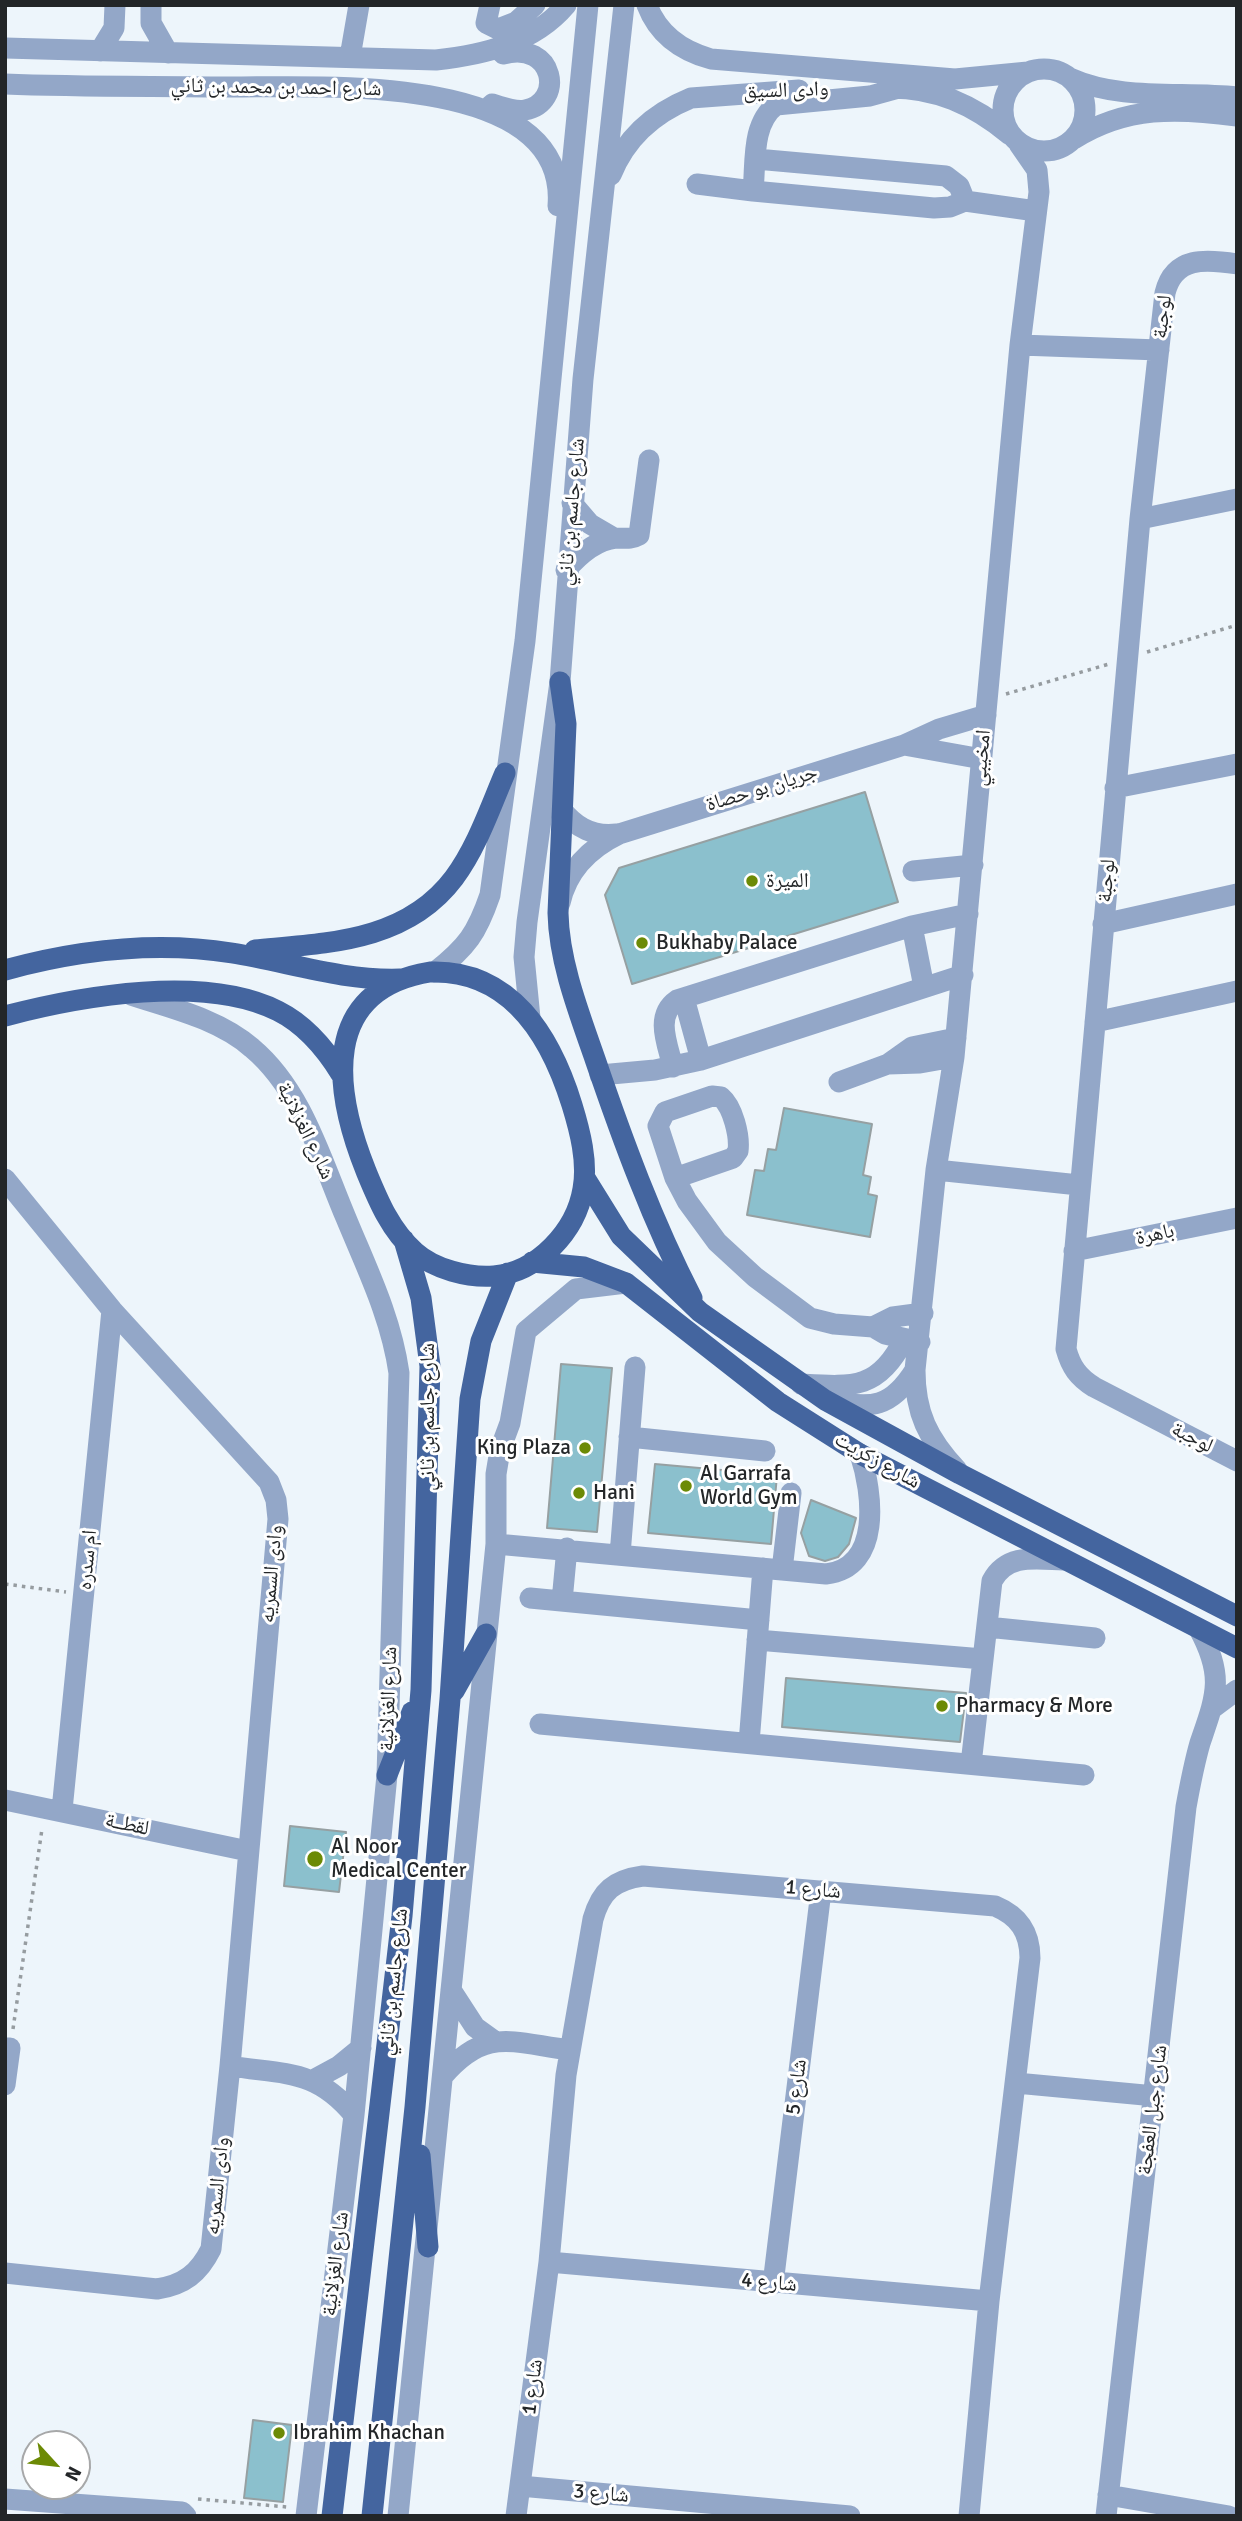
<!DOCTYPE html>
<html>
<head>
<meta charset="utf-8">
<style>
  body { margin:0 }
  #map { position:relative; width:1242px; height:2521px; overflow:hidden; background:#edf5fb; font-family:Signika,sans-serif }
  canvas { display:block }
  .frame { position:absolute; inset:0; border:7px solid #232628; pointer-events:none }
  .north { position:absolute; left:21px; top:2430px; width:70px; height:70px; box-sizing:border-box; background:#fff; border:2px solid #a7a8a9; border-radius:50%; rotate:117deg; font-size:19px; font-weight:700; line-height:28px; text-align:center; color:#232628 }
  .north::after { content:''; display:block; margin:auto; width:24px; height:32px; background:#6c8a05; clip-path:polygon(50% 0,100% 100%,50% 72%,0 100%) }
</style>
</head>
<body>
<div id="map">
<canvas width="1242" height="2521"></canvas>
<div class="frame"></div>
<div class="north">N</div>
</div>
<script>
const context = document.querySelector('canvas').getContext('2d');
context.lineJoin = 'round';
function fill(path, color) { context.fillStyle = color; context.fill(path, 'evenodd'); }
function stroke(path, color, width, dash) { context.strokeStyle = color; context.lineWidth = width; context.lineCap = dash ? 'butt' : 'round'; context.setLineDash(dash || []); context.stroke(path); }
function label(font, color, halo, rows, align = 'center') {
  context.font = font + ' Signika,"Noto Naskh Arabic",sans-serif'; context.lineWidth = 6; context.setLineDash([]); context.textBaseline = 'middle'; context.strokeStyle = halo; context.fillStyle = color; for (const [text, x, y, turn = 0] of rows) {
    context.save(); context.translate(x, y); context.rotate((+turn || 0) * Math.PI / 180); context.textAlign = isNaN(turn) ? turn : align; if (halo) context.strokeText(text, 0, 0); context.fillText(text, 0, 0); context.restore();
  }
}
const building = new Path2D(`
  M865,792L898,902L632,984L605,895L619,868Z
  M784,1108L872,1124L863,1175L871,1177L868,1194L877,1196L870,1237L747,1215L755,1170L764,1171L768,1149L776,1150Z
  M561,1364L612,1368L597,1532L547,1528Z
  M655,1464L777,1475L771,1544L648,1533Z
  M811,1500L856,1518L849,1544L838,1557L825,1561L809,1556L801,1533Z
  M786,1678L966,1693L960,1742L782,1727Z
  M290,1826L346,1832L339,1892L284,1886Z
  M253,2420L292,2425L283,2502L244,2498Z`);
fill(building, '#8bc0cd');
stroke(building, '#96a0a2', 2);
stroke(new Path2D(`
  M1147,652L1237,625
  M1006,694L1109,664
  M5,1584L66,1592
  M13,2029L42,1829
  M198,2499L287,2507`), '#969ca0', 3.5, [3.5, 5]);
stroke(new Path2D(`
  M151,5V23L168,53
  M490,5L486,23L498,29L516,22L535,5
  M647,5C658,34 682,51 711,59L955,79L1028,72
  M5,48L436,60C483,55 534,43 566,5
  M100,51L114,28L115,5
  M350,57L359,5
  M1003 110a41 41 0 1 1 82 0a41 41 0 1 1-82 0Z
  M1070,78C1121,101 1182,91 1237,97
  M5,84C78,87 151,86 224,87C310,88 569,69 558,206
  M887,88C935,87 974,105 1010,135
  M899,88L870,96L776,105C751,124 756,163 753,191L934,208L950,207L965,201L1036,211
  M492,104C503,107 514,112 525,110C565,103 555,40 503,54
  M1074,139C1126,106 1178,108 1237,116
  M756,159L946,176L959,186L965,201
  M611,175C626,137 654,113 691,98L799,90
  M697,184L753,191
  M1237,264C1206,259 1174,256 1165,293L1140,519L1066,1349C1071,1367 1078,1377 1094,1387L1237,1461
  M1020,345L1159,350
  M572,503L590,524L614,538
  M1140,519L1237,499
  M566,570C579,555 596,540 616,538C625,538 630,540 639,535L649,460
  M904,745L982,759
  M1115,788L1237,764
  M562,810C576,828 595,837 617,834
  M913,871L973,865
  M560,903C567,871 590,848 619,834L904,745L939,729L986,715
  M1103,924L1237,894
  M912,926L924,987
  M435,972C467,947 477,933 490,895L525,641L588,5
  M131,995C171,1008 219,1019 252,1048C302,1090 321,1159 346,1218C367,1269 391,1317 399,1373L387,1775L354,2115L306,2516
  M684,998L701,1060
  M530,1018L524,957L527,922L560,682L583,379L624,5
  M1095,1022L1237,991
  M888,1064L912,1047L956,1038
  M673,1067C668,1045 654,1016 677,1000L912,926L968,914
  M600,1075L655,1070L701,1060L963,975
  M839,1082L888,1064L920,1063L954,1057
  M936,1170L1079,1185
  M675,1178L733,1158L738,1151C740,1136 733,1107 721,1097L712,1096L665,1112L658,1126L675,1178L687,1201L717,1242L755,1277L810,1318L834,1324L873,1327L885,1334L920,1342
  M5,1179L112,1310L269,1482L276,1500L278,1519L230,2066L211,2249C199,2273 184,2285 157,2289L5,2273
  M1074,1251L1237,1218
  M873,1327L893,1317L923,1313
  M801,1384C852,1387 879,1390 904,1339
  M830,1401C872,1409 891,1408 915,1370
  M629,1437L765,1451
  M957,1470C928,1439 915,1413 915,1370L936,1170L954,1057L1020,345L1039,192L1037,170L1019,144
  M496,1544L826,1574C882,1568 873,1493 860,1454
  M620,1555L635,1367
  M782,1570L791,1493
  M530,1598L759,1620
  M562,1601L567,1548
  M987,1627L1095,1638
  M757,1640L983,1659
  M1214,1707L1237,1690
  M540,1724L1084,1775
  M749,1743L763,1568
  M971,1764L992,1581C1007,1553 1036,1559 1063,1560
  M5,1800L248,1851
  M62,1810L112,1310
  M451,1990L475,2027L493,2040
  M5,2048H10L5,2085
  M230,2066C286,2075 316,2069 354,2115
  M443,2076C486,2026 512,2043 570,2050
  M315,2079L339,2066L361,2048
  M1016,2083L1155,2096
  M549,2262L989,2301
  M773,2284L821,1891
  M520,2486L850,2516
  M1108,2495L1229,2516
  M5,2499L182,2512L186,2516
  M398,2516L496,1544V1474L500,1450L510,1423L526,1331L576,1289L626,1283
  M516,2516L549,2262L566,2075L593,1919C601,1891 614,1880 643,1876L995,1906C1019,1916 1030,1932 1030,1958L989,2301L969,2516
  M1106,2516L1186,1807C1190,1785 1194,1764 1200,1743C1216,1696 1225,1677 1199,1629`), '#93a7c8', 21);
stroke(new Path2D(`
  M560,682L566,724L558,913C559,962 579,1013 595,1059C623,1141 652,1220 692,1298
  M255,950C327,943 406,942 454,878C477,847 490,808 505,773
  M5,970C78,950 156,941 232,953C288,962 343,981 400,979
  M430,972C511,969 551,1037 572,1105C580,1131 588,1162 583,1189C576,1231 538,1272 494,1276C468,1278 434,1269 415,1252C390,1230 378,1200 366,1171C334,1091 319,990 430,972Z
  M5,1016C81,996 205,974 278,1011C306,1025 325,1048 341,1074
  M585,1178L621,1236L700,1312L825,1400L960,1474L1237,1616
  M532,1262L584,1267L626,1283L778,1402L860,1454L1237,1648
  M454,1691L486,1634
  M387,1775L412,1712
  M420,2155L428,2247
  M332,2516L402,1916L421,1690L430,1366L421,1298L404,1240
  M372,2516L415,2107L450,1699L470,1399L481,1341L508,1273`), '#44659f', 21);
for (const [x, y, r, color] of [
  [752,881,7,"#6c8a05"],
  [642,943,7,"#6c8a05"],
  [585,1448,7,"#6c8a05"],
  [686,1486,7,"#6c8a05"],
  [579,1493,7,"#6c8a05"],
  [942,1706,7,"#6c8a05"],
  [315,1859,9,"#6c8a05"],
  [279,2433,7,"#6c8a05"]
]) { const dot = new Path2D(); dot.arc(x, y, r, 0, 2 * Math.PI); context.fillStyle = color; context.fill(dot); stroke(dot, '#fff', 2.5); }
label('21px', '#232628', '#fff', [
  ["شارع احمد بن محمد بن ثاني",276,88,1],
  ["وادى السيق",786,91,-2],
  ["لوجبة",1163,317,-83],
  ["شارع جاسم بن ثاني",572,512,-85],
  ["امخيبي",982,758,-85],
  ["جريان بو حصاة",762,789,-17],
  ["لوجبة",1107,881,-85],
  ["شارع الغزلانية",305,1131,64],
  ["باهرة",1155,1235,-12],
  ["شارع جاسم بن ثاني",428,1417,-90],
  ["لوجبة",1192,1438,27],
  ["شارع زكريت",877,1461,29],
  ["ام سدره",88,1560,-85],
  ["وادى السمريه",272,1574,-85],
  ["شارع الغزلانية",389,1699,-88],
  ["لقطــة",127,1825,12],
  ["شارع 1",813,1890,5],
  ["شارع جاسم بن ثاني",394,1982,-84],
  ["شارع 5",797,2087,-83],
  ["شارع جبل العفجة",1153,2110,-83],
  ["وادى السمريه",218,2186,-84],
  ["شارع الغزلانية",336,2264,-83],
  ["شارع 4",769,2283,5],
  ["شارع 1",533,2387,-83],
  ["شارع 3",601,2494,5]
]);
label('21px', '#232628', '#fff', [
  ["الميرة",766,881],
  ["Bukhaby Palace",656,943],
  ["King Plaza",571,1448,"right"],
  ["Al Garrafa",700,1474],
  ["World Gym",700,1498],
  ["Hani",593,1493],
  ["Pharmacy & More",956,1706],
  ["Al Noor",331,1847],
  ["Medical Center",331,1871],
  ["Ibrahim Khachan",293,2433]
], 'left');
</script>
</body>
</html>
